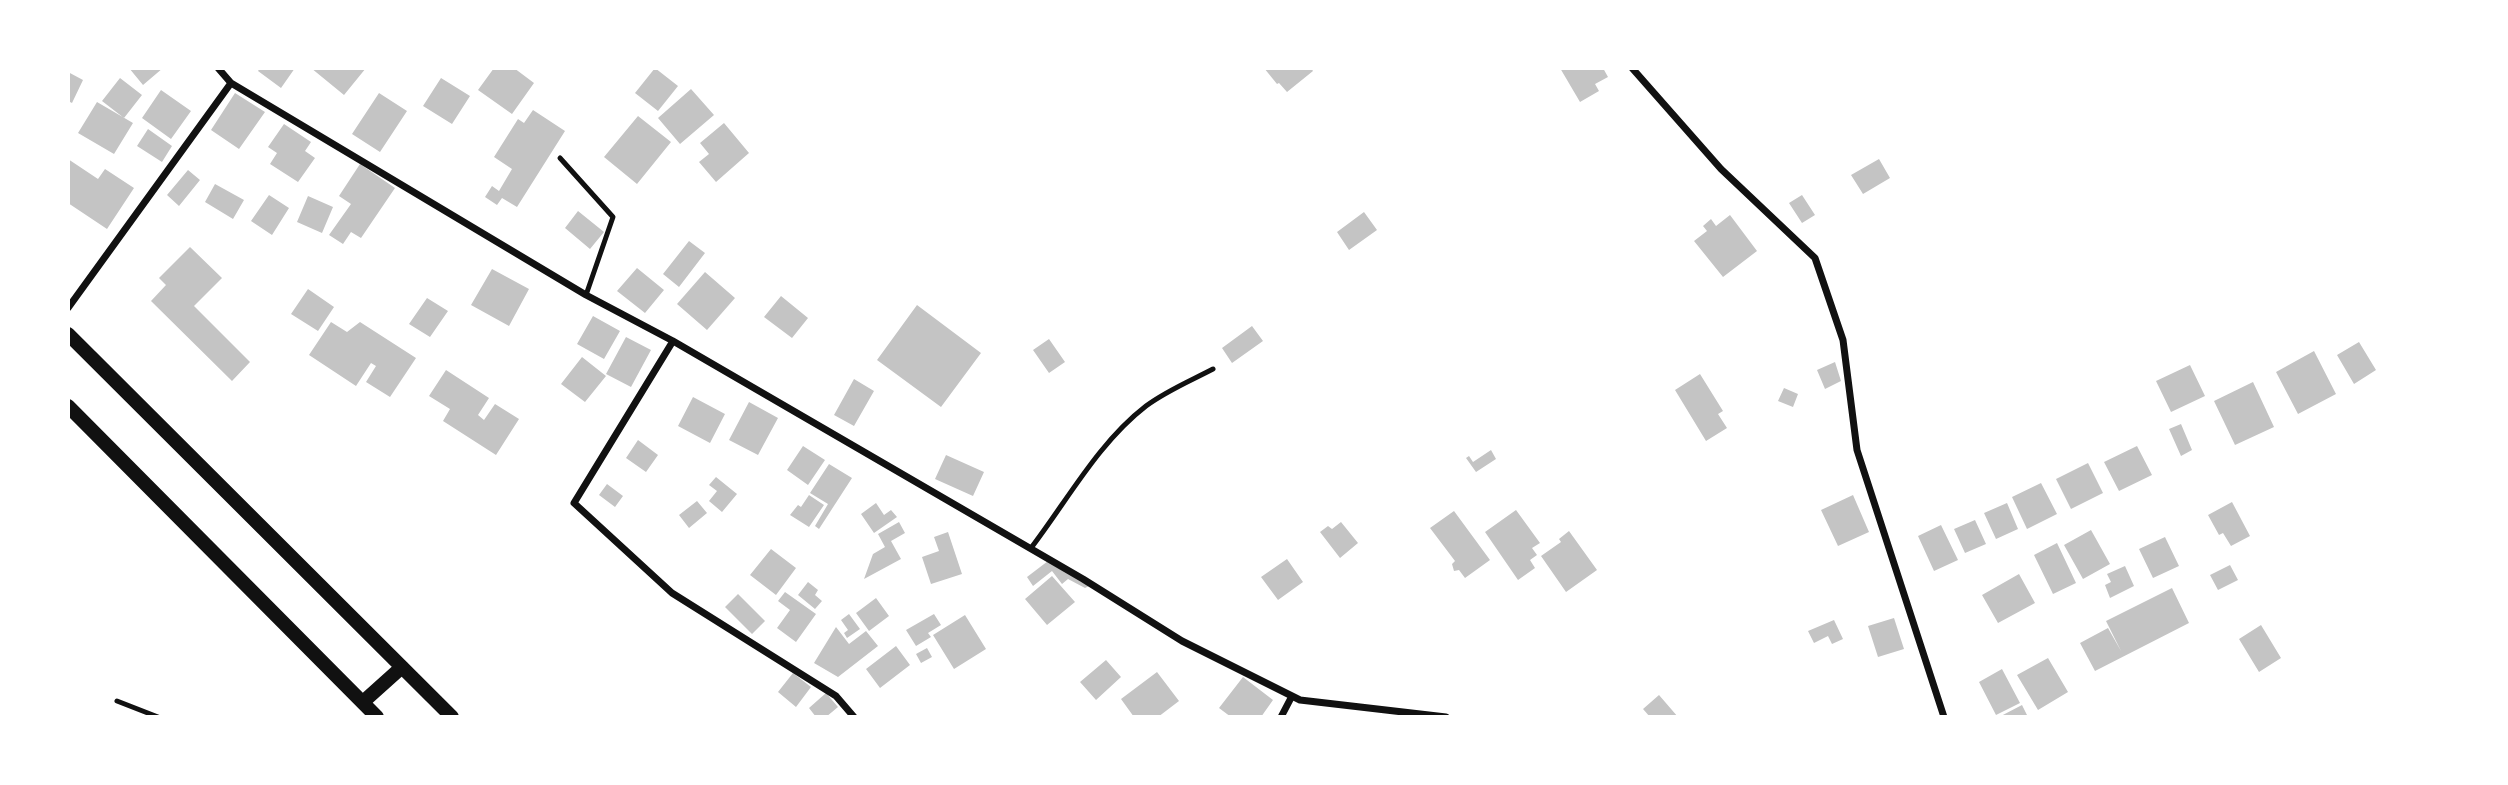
<!DOCTYPE html>
<html>
<head>
<meta charset="utf-8">
<style>
  body { margin:0 }
  #map { position:relative; width:2508px; height:785px; overflow:hidden; background:#fff; font-family:"PT Sans Narrow",sans-serif }
  canvas { display:block }
  .frame { position:absolute; inset:0; border:70px solid #fff; pointer-events:none }
</style>
</head>
<body>
<div id="map">
<canvas width="2508" height="785"></canvas>
<div class="frame"></div>
</div>
<script>
const context = document.querySelector('canvas').getContext('2d');
context.lineJoin = 'round';
function fill(path, color) { context.fillStyle = color; context.fill(path, 'evenodd'); }
function stroke(path, color, width, dash) { context.strokeStyle = color; context.lineWidth = width; context.lineCap = dash ? 'butt' : 'round'; context.setLineDash(dash || []); context.stroke(path); }
fill(new Path2D(`
  M129,68H163L143,85Z
  M260,68H295L281,88L258,71Z
  M311,68H366L344,95Z
  M494,68H514L534,83L512,114L478,90Z
  M655,68L678,86L658,111L635,93Z
  M1264,68H1311L1313,71L1287,92L1279,83L1277,84Z
  M1560,68H1603L1608,77L1595,84L1599,91L1580,102Z
  M68,72L83,80L72,103L68,101Z
  M120,78L142,95L124,118L102,101Z
  M441,78L470,96L452,124L423,106Z
  M691,89L714,115L680,144L658,118Z
  M161,90L191,111L171,139L142,118Z
  M235,93L265,112L239,149L211,130Z
  M379,93L407,111L380,152L352,134Z
  M97,102L133,123L114,154L78,133Z
  M533,110L565,131L517,207L502,198L497,205L485,197L492,186L499,191L512,169L494,157L518,119L524,123Z
  M638,116L671,142L637,184L604,157Z
  M724,123L749,153L716,182L699,162L709,154L700,143Z
  M284,124L311,142L305,151L315,158L298,182L270,164L277,153L268,147Z
  M148,129L172,146L162,162L137,146Z
  M68,159L98,179L105,169L134,188L107,229L68,203Z
  M1879,159L1890,178L1863,194L1851,175Z
  M360,164L395,188L361,238L351,232L343,244L329,235L351,204L339,196Z
  M188,170L200,180L179,206L167,195Z
  M215,184L244,200L233,219L205,202Z
  M269,195L289,208L272,235L251,221Z
  M1802,195L1815,215L1802,223L1789,203Z
  M308,196L333,207L322,233L297,222Z
  M578,211L604,232L590,249L565,228Z
  M1364,212L1377,230L1349,250L1337,232Z
  M1730,215L1757,251L1723,277L1694,241L1707,231L1703,226L1711,219L1716,226Z
  M689,241L705,253L679,287L663,274Z
  M190,247L222,278L194,306L250,362L232,381L151,301L166,285L159,278Z
  M637,268L664,290L645,313L617,291Z
  M492,269L529,289L509,326L471,305Z
  M705,272L735,298L707,330L677,304Z
  M308,289L334,307L318,331L291,314Z
  M781,296L808,318L792,338L764,317Z
  M427,298L448,311L430,337L409,324Z
  M917,305L981,353L941,407L877,360Z
  M593,316L620,331L604,359L577,344Z
  M331,322L347,332L360,322L416,358L390,397L366,382L376,366L371,363L356,386L309,355Z
  M1252,326L1263,341L1232,363L1222,348Z
  M626,337L651,350L631,387L606,374Z
  M1049,339L1065,362L1049,373L1033,350Z
  M2359,342L2376,370L2354,384L2337,355Z
  M2314,351L2336,394L2298,414L2276,372Z
  M582,357L606,376L585,402L561,384Z
  M1835,362L1841,381L1825,389L1817,370Z
  M2190,365L2205,396L2171,412L2156,381Z
  M446,370L489,398L478,415L484,420L495,404L519,419L496,455L443,421L450,409L429,396Z
  M1700,374L1723,411L1718,414L1727,428L1706,441L1675,390Z
  M854,379L874,391L854,426L834,415Z
  M2253,382L2274,427L2235,445L2214,401Z
  M1784,388L1798,394L1793,407L1778,401Z
  M693,397L725,414L710,443L678,426Z
  M749,402L778,418L758,455L729,440Z
  M2181,424L2192,450L2181,456L2169,429Z
  M638,440L658,455L646,472L626,458Z
  M803,446L825,460L808,485L787,470Z
  M2137,446L2152,475L2119,491L2104,462Z
  M1491,450L1496,459L1476,472L1466,458L1469,456L1473,462Z
  M946,455L984,472L973,496L935,479Z
  M2088,463L2103,493L2071,509L2056,479Z
  M829,464L852,478L819,529L815,526L828,504L810,493Z
  M716,477L737,494L722,512L709,501L717,491L709,485Z
  M2041,483L2057,514L2027,529L2012,497Z
  M607,484L623,496L615,507L599,495Z
  M809,495L824,505L809,527L790,515L798,505L801,507Z
  M1853,495L1869,532L1838,546L1821,510Z
  M697,501L707,513L689,528L679,515Z
  M2232,502L2250,536L2231,546L2223,533L2219,535L2208,515Z
  M876,503L884,515L891,510L897,517L874,533L861,514Z
  M2007,503L2018,529L1996,539L1984,513Z
  M1516,510L1540,543L1532,548L1537,555L1530,560L1535,568L1518,580L1485,532Z
  M1454,511L1490,560L1465,578L1459,570L1454,571L1452,564L1455,561L1430,528Z
  M1975,520L1986,544L1965,553L1954,529Z
  M899,522L905,533L891,541L901,559L864,579L873,554L885,547L878,534Z
  M1341,522L1358,543L1340,558L1320,532L1328,526L1332,529Z
  M1941,525L1958,560L1934,571L1918,536Z
  M2091,530L2110,564L2083,579L2064,545Z
  M1569,531L1597,570L1566,592L1541,556L1561,542L1559,539Z
  M948,532L962,574L931,584L922,557L939,551L934,537Z
  M2165,537L2179,566L2153,578L2139,549Z
  M2057,543L2076,583L2053,594L2034,555Z
  M771,549L796,568L776,595L750,575Z
  M1287,559L1303,582L1278,600L1261,577Z
  M1048,561L1089,586L1085,588L1068,579L1062,584L1052,571L1033,586L1027,577Z
  M2230,565L2238,580L2218,590L2210,575Z
  M2125,566L2134,586L2110,598L2105,585L2111,582L2107,574Z
  M2019,574L2035,603L1998,623L1982,595Z
  M1052,576L1075,602L1047,625L1025,599Z
  M808,582L818,590L815,595L822,601L815,609L798,595Z
  M2172,588L2189,623L2095,671L2080,643L2108,628L2121,651L2106,621Z
  M785,592L816,614L796,642L777,628L790,610L778,601Z
  M738,594L765,621L752,634L725,607Z
  M876,598L889,616L869,631L856,613Z
  M849,614L860,629L847,638L844,633L848,630L841,620Z
  M934,614L941,625L928,633L931,637L916,646L906,630Z
  M965,615L986,649L954,669L933,635Z
  M1894,618L1904,649L1878,657L1868,626Z
  M1834,620L1843,639L1832,644L1828,636L1814,643L1808,631Z
  M2261,625L2281,658L2259,672L2239,639Z
  M836,627L849,644L866,631L878,646L838,677L814,663Z
  M896,646L910,665L880,688L866,669Z
  M927,648L932,657L921,663L916,654Z
  M2048,658L2068,692L2038,710L2017,675Z
  M1106,660L1121,677L1096,700L1080,682Z
  M2002,669L2020,703L1996,715L1979,682Z
  M1157,672L1179,701L1158,717H1134L1121,699Z
  M793,673L811,687L796,707L778,692Z
  M1243,677L1273,700L1261,717H1231L1219,708Z
  M826,693L838,707L826,717H816L809,708Z
  M1659,695L1678,717H1650L1643,709Z
  M2022,705L2028,717H1999Z`), '#c4c4c4');
stroke(new Path2D(`
  M560,158L613,217L586,295
  M1031,548C1067,501 1098,443 1146,406C1166,391 1190,381 1213,369
  M117,701L158,717`), '#111', 5);
stroke(new Path2D(`
  M218,68L231,83L586,295L673,341L1083,579L1182,641L1300,700L1446,717
  M1632,68L1721,169L1815,258L1843,340L1857,450L1944,717
  M68,308L231,83
  M673,341L574,503L672,593L836,696L854,717
  M1281,717L1292,696`), '#111', 7);
stroke(new Path2D(`
  M68,334L452,717
  M68,406L377,717
  M363,702L402,667`), '#111', 14);
</script>
</body>
</html>
